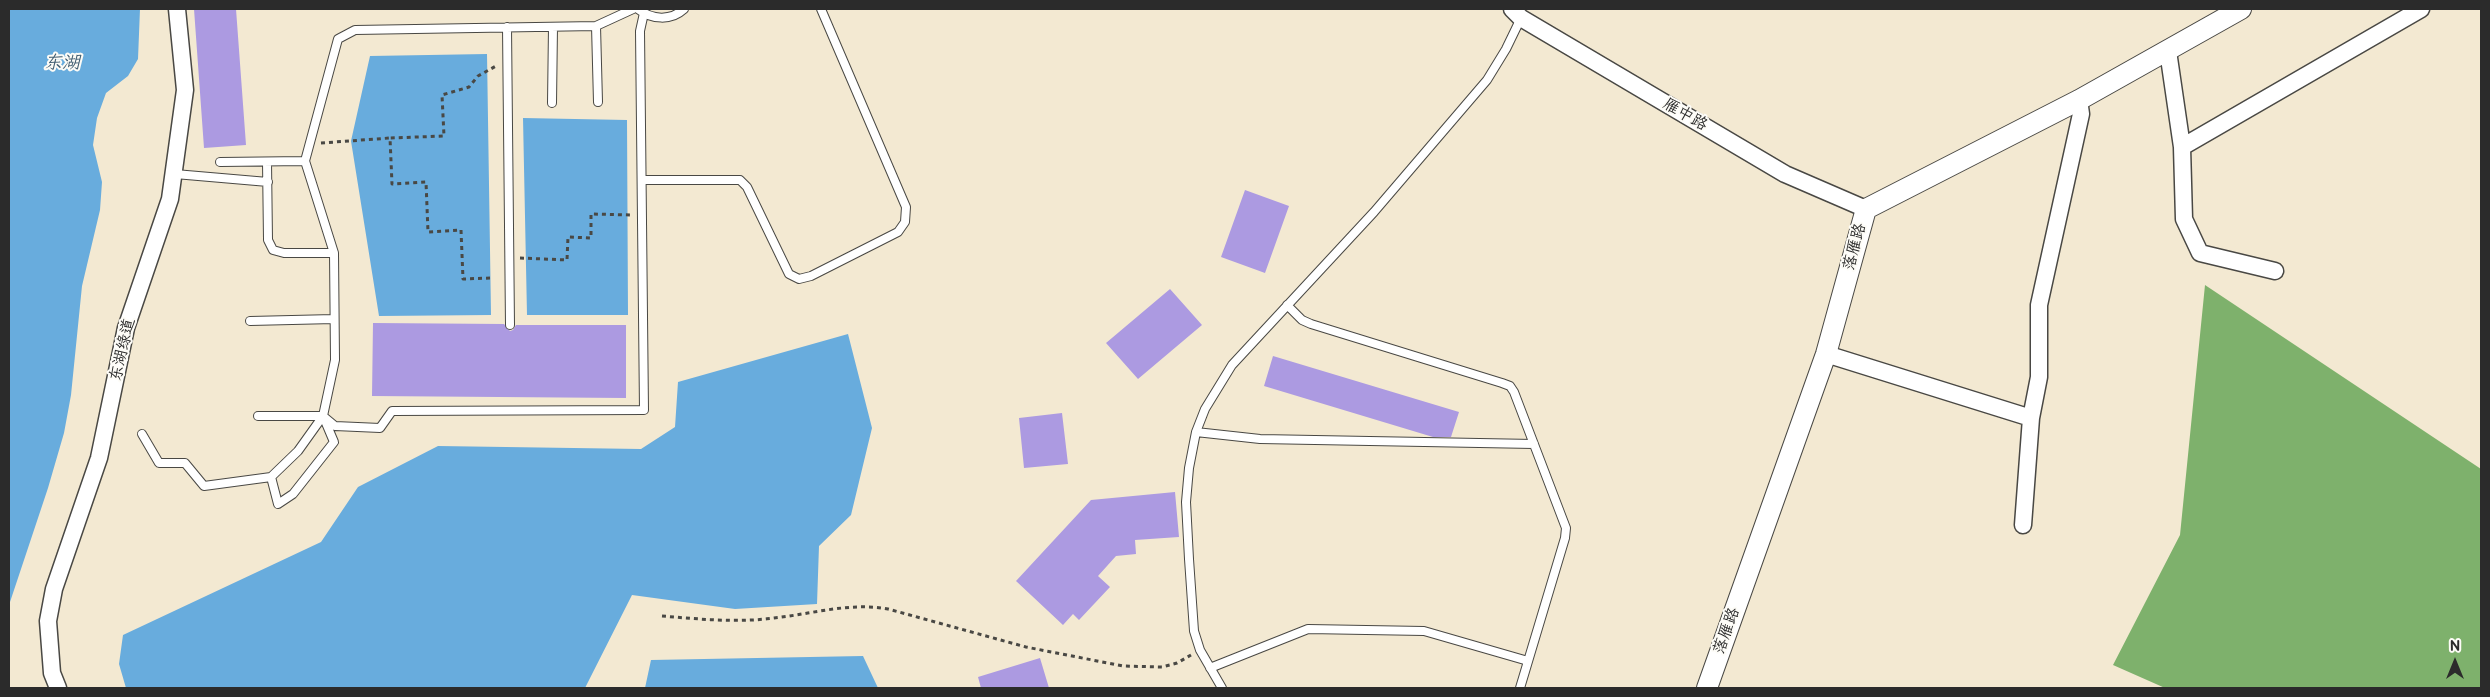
<!DOCTYPE html>
<html>
<head>
<meta charset="utf-8">
<style>
  body { margin:0 }
  #map { position:relative; width:2490px; height:697px; overflow:hidden; background:#f3e9d2; font-family:"Balsamiq Sans",sans-serif }
  canvas { display:block }
  .frame { position:absolute; inset:0; border:10px solid #2b2b2b; pointer-events:none }
  .north { position:absolute; left:2430px; top:637px; width:50px; height:50px; -webkit-text-stroke:4px #fdfcf7; paint-order:stroke; rotate:0deg; font-size:14px; font-weight:700; line-height:20px; text-align:center; color:#2b2b2b }
  .north::after { content:''; display:block; margin:auto; width:18px; height:22px; background:#2b2b2b; clip-path:polygon(50% 0,100% 100%,50% 72%,0 100%) }
</style>
</head>
<body>
<div id="map">
<canvas width="2490" height="697"></canvas>
<div class="frame"></div>
<div class="north">N</div>
</div>
<script>
const context = document.querySelector('canvas').getContext('2d');
context.lineJoin = 'round';
function fill(path, color) { context.fillStyle = color; context.fill(path, 'evenodd'); }
function stroke(path, color, width, dash) { context.strokeStyle = color; context.lineWidth = width; context.lineCap = dash ? 'butt' : 'round'; context.setLineDash(dash || []); context.stroke(path); }
function label(font, color, halo, rows, align = 'center') {
  context.font = font + ' "Balsamiq Sans","LXGW WenKai TC",sans-serif'; context.lineWidth = 4; context.setLineDash([]); context.textBaseline = 'middle'; context.strokeStyle = halo; context.fillStyle = color; for (const [text, x, y, turn = 0] of rows) {
    context.save(); context.translate(x, y); context.rotate((+turn || 0) * Math.PI / 180); context.textAlign = isNaN(turn) ? turn : align; if (halo) context.strokeText(text, 0, 0); context.fillText(text, 0, 0); context.restore();
  }
}
fill(new Path2D(`
  M2205,285L2481,469V688H2165L2113,665L2180,535Z`), '#7eb16c');
fill(new Path2D(`
  M9,9H140L138,59L128,76L106,93L97,118L93,145L102,182L100,210L82,286L71,395L64,433L48,488L9,605Z
  M487,54L491,315L379,316L351,141L370,56Z
  M523,118L627,120L628,315H527Z
  M848,334L872,428L851,515L819,546L817,604L735,609L632,595L585,688H126L119,664L123,635L321,542L358,487L438,446L641,449L675,427L678,382Z
  M863,656L878,688H645L651,660Z`), '#68acdd');
fill(new Path2D(`
  M194,9H236L246,145L204,148Z
  M1245,190L1289,206L1265,273L1221,257Z
  M1170,289L1202,325L1138,379L1106,343Z
  M373,323L504,324L510,331L513,330L516,325H626V398L372,396Z
  M1273,356L1459,412L1451,437H1433L1264,386Z
  M1062,413L1068,464L1024,468L1019,418Z
  M1175,492L1179,537L1135,540L1136,554L1116,556L1098,576L1110,587L1079,620L1073,614L1063,625L1016,581L1091,500Z
  M1040,658L1049,688H981L978,677Z`), '#ac9ae1');
const service = new Path2D(`
  M638,9C652,20 671,21 684,9
  M596,26L598,102
  M507,27L510,325
  M552,103L553,27
  M220,162L305,161
  M267,162L268,240L273,250L284,253H334
  M175,174L268,182
  M643,180H740L747,187L789,274L799,279L811,276L898,232L905,222L906,207L821,9
  M1287,305L1302,320L1311,324L1502,383L1510,386L1514,392L1566,528L1565,538L1520,688
  M250,321L334,319
  M258,416H323L335,426L380,428L392,411L644,410L640,31L644,13
  M1196,432L1260,439L1534,444
  M142,434L159,463H185L204,486L271,477L298,451L323,416
  M271,477L278,504L293,494L334,442L323,416L335,360L334,253L305,161L338,39L355,30L596,26L633,9
  M1210,668L1308,629L1424,631L1528,661
  M1222,688L1200,650L1194,631L1189,559L1186,502L1189,468L1196,432L1205,409L1232,365L1374,212L1487,80L1506,49L1521,18`);
const minor = new Path2D(`
  M1512,9L1521,18L1785,174L1866,209
  M2168,51L2182,147L2184,219L2200,253L2275,271
  M2182,147L2421,9
  M1826,354L2031,418
  M2023,525L2031,418L2039,377V305L2081,114L2079,100
  M58,688L52,673L48,621L54,589L99,458L126,328L170,199L185,90L177,9`);
const tertiary = new Path2D(`
  M1707,688L1826,354L1866,209L2079,100L2241,9`);
stroke(service, '#494844', 10);
stroke(minor, '#494844', 19);
stroke(tertiary, '#494844', 22);
stroke(new Path2D(`
  M321,143L390,138
  M520,258L567,260L568,237L591,238V214L631,215
  M490,278L463,279L461,230L428,232L426,182L392,184L390,138L444,136L442,95L469,87L478,76L496,66
  M662,616C699,619 737,623 774,618C812,614 850,602 888,609L1026,647L1123,666L1162,667L1177,663L1191,655`), '#494844', 3, [4, 4]);
stroke(service, '#fff', 8);
stroke(minor, '#fff', 16);
stroke(tertiary, '#fff', 20);
label('16px', '#2b2b2b', '#fdfcf7', [
  ["雁中路",1685,115,30],
  ["落雁路",1855,247,-75],
  ["东湖绿道",123,350,-77],
  ["落雁路",1727,631,-70]
]);
label('italic 18px', '#435f72', '#fdfcf7', [
  ["东湖",62,63]
]);
</script>
</body>
</html>
